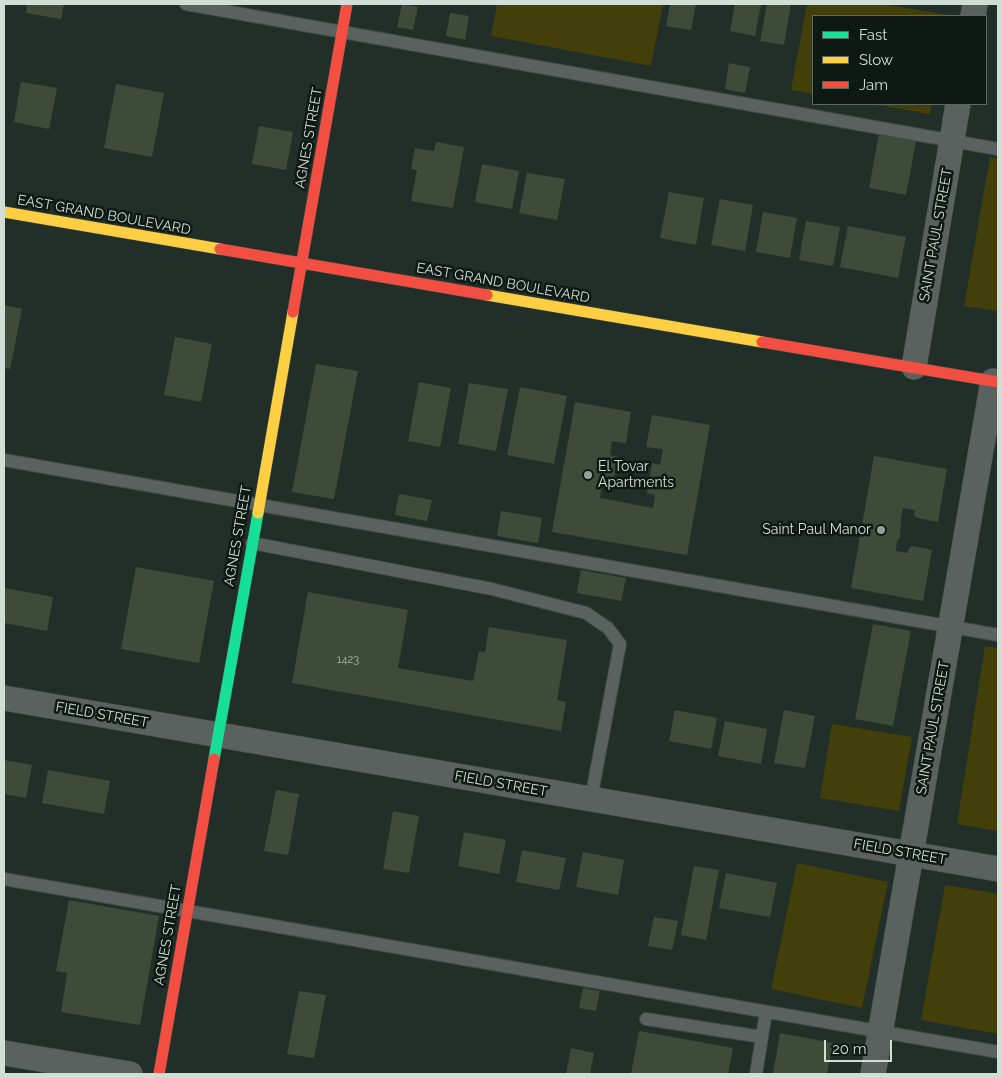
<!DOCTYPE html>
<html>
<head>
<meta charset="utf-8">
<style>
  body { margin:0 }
  #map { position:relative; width:1002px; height:1078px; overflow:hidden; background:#222f28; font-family:Raleway,sans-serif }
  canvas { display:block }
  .frame { position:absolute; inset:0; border:5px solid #d1ded6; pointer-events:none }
  .legend { position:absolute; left:812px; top:15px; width:175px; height:90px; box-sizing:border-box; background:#0f1913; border:1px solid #5d6861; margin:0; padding:6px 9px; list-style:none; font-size:15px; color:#d1ded6 }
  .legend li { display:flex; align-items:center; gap:10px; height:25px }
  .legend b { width:25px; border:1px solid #5d6861 }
  .scale { position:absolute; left:824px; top:1040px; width:68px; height:22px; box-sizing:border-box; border:2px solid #d1ded6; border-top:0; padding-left:6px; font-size:15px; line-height:18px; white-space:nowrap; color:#d1ded6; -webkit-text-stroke:4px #0f1913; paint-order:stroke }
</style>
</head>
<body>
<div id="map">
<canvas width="1002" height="1078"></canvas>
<div class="frame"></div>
<ul class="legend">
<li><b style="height:6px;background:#16e098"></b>Fast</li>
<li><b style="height:6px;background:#ffcf43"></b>Slow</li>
<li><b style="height:6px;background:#f24e42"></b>Jam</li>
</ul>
<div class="scale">20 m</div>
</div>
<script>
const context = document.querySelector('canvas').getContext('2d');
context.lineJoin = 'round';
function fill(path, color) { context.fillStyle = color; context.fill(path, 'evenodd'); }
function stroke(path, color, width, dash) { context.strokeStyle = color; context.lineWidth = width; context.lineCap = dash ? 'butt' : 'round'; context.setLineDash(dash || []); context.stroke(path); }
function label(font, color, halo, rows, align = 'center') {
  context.font = font + ' Raleway,sans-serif'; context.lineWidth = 5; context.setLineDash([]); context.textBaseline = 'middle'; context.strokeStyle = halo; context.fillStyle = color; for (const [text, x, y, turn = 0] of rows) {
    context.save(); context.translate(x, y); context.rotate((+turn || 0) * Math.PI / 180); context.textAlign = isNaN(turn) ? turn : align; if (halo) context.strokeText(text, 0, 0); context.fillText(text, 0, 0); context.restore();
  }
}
fill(new Path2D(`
  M497,4H663L651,66L491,36Z
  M807,4H882L948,15L813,16V94L791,90Z
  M871,104H932L930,114Z
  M990,157L998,159V311L964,306Z
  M985,646L998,648V831L957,824Z
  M832,724L912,737L899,811L820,798Z
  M797,863L888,882L862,1008L771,989Z
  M945,885L998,894V1034L921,1020Z`), '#423f0b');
fill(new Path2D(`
  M27,4H64L61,19L26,13Z
  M402,4L418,7L413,30L397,27Z
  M670,4H696L691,30L666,26Z
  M735,4H761L755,36L730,31Z
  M767,4H791L784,45L760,41Z
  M450,13L469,16L465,40L446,36Z
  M729,63L750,67L745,93L725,89Z
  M21,82L57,88L49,129L14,122Z
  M116,84L164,93L152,157L104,148Z
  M259,126L293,132L286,170L252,164Z
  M879,134L916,141L906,195L869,188Z
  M436,142L464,147L453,208L411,201L417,170L411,169L415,148L434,151Z
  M482,164L519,171L512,209L475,202Z
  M527,173L565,179L557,220L519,213Z
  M669,192L704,198L696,245L660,238Z
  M720,199L753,205L745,251L711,245Z
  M763,212L797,218L790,258L756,252Z
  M806,221L840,227L833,266L799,260Z
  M848,226L906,237L898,278L840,267Z
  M4,305L22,309L10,369L4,368Z
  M175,337L212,344L201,402L164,395Z
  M316,364L358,371L334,499L292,492Z
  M419,382L451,388L440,447L408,441Z
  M469,383L508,389L496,451L458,444Z
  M520,387L567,396L554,464L507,455Z
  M575,402L631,412L626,443L612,441L610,455L618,457L612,488L602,486L600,498L653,508L655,495L647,493L652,463L660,465L663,449L646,447L652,415L710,425L687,555L552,532Z
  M874,456L947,469L938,522L917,518L914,515L915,510L903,508L901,519L900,538L897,540L896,551L908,553L909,548L913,546L932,550L923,601L851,588Z
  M399,494L432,500L427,521L395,515Z
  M501,511L542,518L538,543L497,536Z
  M136,567L214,581L199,663L121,649Z
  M581,570L626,578L621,601L577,593Z
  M4,588L53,597L47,631L4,623Z
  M308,592L408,610L398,668L473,681L479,651L485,652L489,627L567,640L557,700L566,702L561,731L292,683Z
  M873,624L911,631L893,726L855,719Z
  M675,710L717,718L711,749L669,741Z
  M784,710L815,716L805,768L774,763Z
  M725,721L767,729L761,764L718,756Z
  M4,760L32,765L26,798L4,794Z
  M48,770L110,781L104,814L42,803Z
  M276,790L299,794L288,855L264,851Z
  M393,811L419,816L409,873L383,869Z
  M464,832L506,840L499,874L458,866Z
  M522,850L566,858L559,890L516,882Z
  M583,852L624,860L618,895L576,887Z
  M694,866L719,870L706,940L681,935Z
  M726,873L777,883L770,917L719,908Z
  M69,900L159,916L140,1025L61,1012L67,973L56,971Z
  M654,917L678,921L672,950L648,946Z
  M583,988L600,991L596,1011L579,1008Z
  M299,991L326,995L314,1058L287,1054Z
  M639,1031L733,1048L728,1074H631Z
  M780,1033L833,1043L827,1074H773Z
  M571,1048L594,1053L590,1074H566Z`), '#3e4b39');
const lane = new Path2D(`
  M186,4L998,149
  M4,460L998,635
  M252,543L492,589L586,613L608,628L620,644L591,799
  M4,879L998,1052
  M646,1019L762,1037
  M756,1074L766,1012`);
const street = new Path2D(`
  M973,16L975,4
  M914,367L958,104
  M4,698L998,869
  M4,1053L130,1074
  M873,1074L993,381`);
const fast = new Path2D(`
  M214,759L258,513`);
const slow = new Path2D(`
  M4,212L220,249
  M487,295L762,342
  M258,513L293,312`);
const jam = new Path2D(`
  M220,249L487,295
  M293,312L347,4
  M762,342L998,382
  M159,1074L214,759`);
stroke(lane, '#3f4a44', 14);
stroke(street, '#3f4a44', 26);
stroke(fast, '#3f4a44', 12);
stroke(slow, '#3f4a44', 12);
stroke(jam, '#3f4a44', 12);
stroke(lane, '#59625e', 12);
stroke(street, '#59625e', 25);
stroke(fast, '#16e098', 11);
stroke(slow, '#ffcf43', 11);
stroke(jam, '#f24e42', 11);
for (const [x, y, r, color] of [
  [588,475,5,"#94a199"],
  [881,530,5,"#94a199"]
]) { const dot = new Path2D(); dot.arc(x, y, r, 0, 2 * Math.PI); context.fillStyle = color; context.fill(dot); stroke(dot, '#0f1913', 2); }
label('11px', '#acb9af', null, [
  ["1423",348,660]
]);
label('14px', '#d1ded6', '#0f1913', [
  ["AGNES STREET",309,138,-80],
  ["EAST GRAND BOULEVARD",104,215,10],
  ["SAINT PAUL STREET",936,235,-80],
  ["EAST GRAND BOULEVARD",503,283,10],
  ["AGNES STREET",238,536,-80],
  ["FIELD STREET",102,715,10],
  ["SAINT PAUL STREET",933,728,-80],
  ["FIELD STREET",501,784,10],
  ["FIELD STREET",900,852,10],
  ["AGNES STREET",168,935,-80]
]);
label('14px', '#d1ded6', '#0f1913', [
  ["El Tovar",598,467],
  ["Apartments",598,483],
  ["Saint Paul Manor",871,530,"right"]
], 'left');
</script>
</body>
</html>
